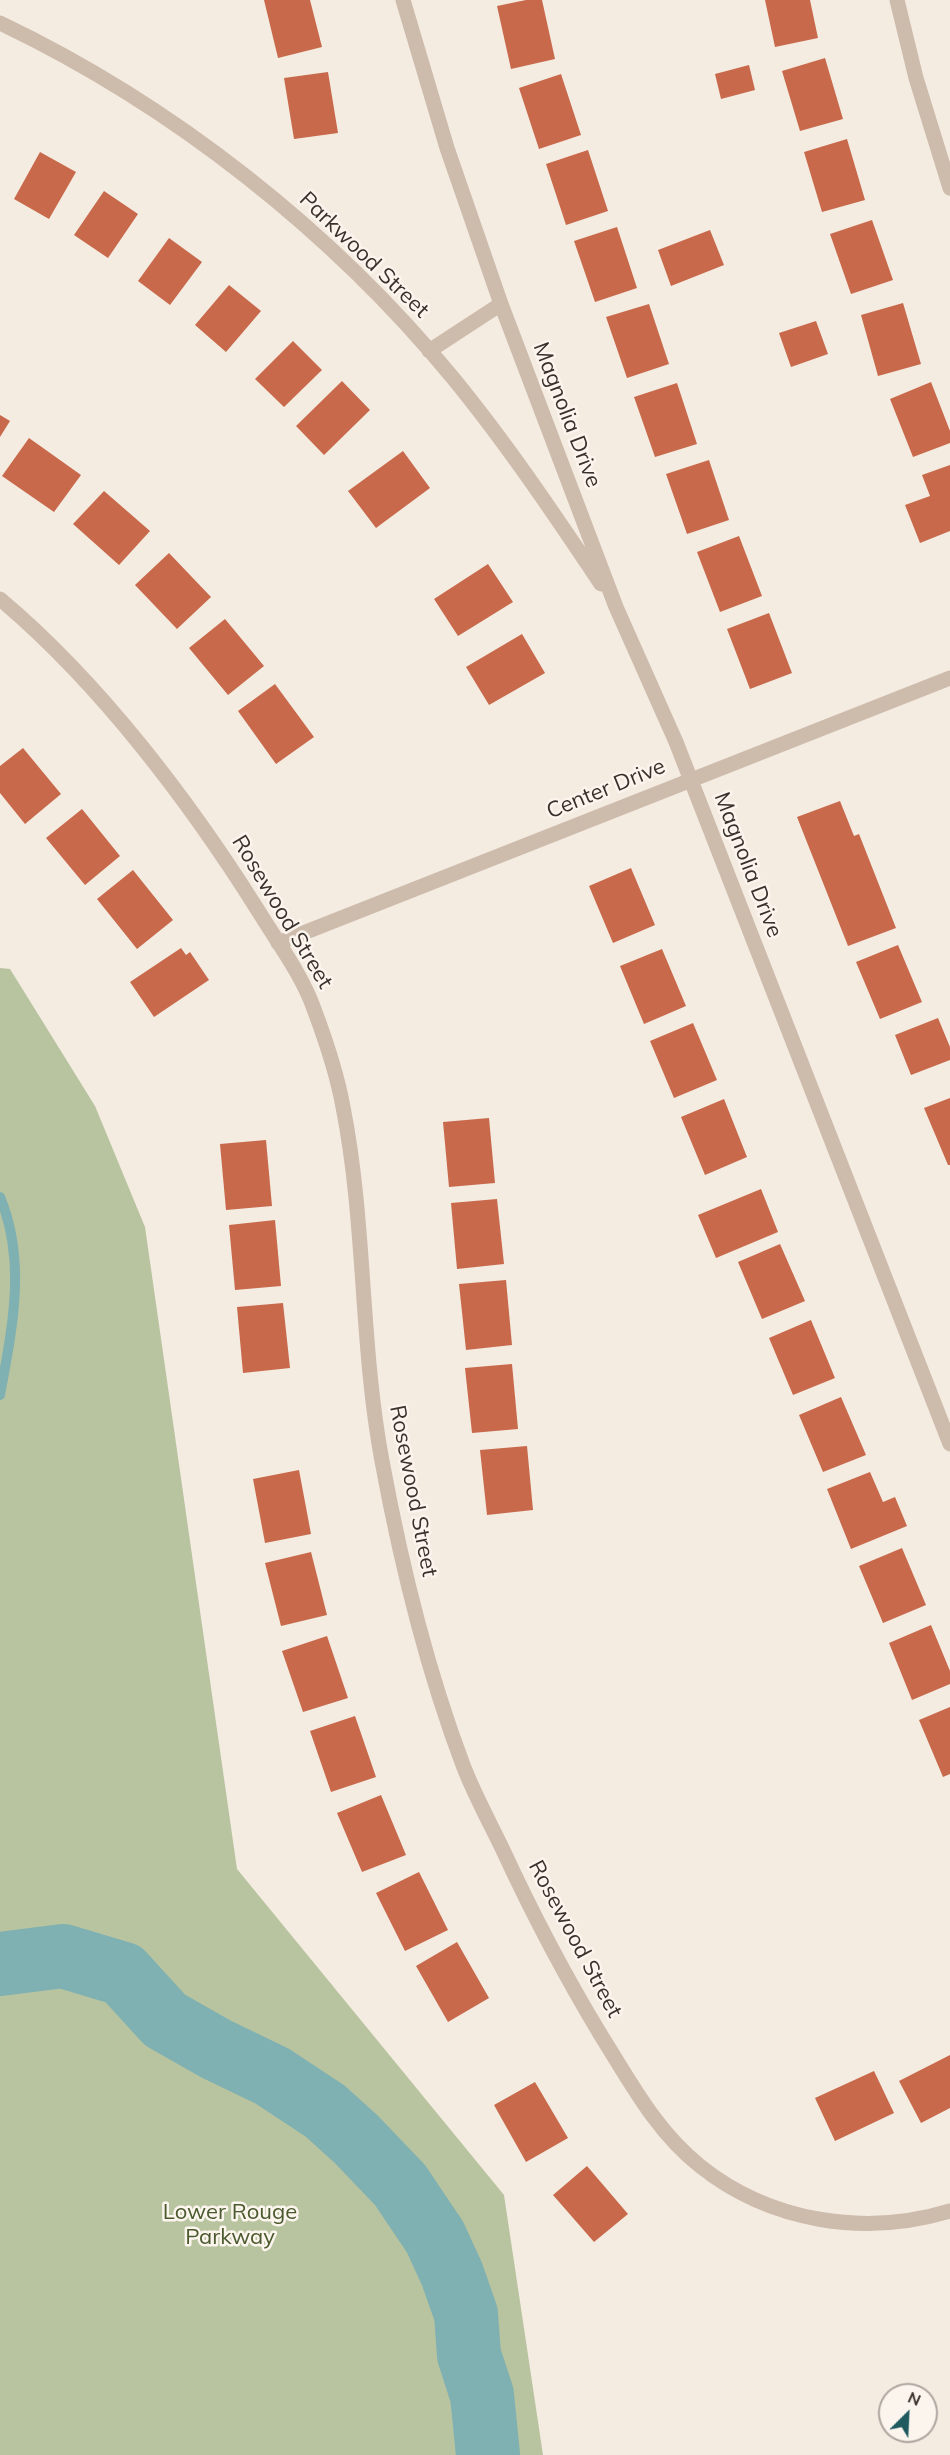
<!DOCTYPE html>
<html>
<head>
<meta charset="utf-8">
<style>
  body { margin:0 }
  #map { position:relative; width:950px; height:2455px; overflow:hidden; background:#f4ebe1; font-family:Mulish,sans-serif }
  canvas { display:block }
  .north { position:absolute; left:878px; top:2383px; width:60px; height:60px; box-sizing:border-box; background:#fbf5ee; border:2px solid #aea6a0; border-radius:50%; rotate:24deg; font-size:16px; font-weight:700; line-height:24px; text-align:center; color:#3b302b }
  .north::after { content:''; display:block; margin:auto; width:21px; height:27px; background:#1f5a5e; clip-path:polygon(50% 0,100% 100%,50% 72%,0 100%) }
</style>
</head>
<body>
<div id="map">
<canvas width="950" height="2455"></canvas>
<div class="north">N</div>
</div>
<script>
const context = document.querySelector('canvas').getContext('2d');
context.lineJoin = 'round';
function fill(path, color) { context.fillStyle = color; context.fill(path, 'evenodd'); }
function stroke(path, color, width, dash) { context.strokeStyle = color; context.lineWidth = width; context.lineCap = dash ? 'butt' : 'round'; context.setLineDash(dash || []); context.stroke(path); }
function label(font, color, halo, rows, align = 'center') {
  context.font = font + ' Mulish,sans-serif'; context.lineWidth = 5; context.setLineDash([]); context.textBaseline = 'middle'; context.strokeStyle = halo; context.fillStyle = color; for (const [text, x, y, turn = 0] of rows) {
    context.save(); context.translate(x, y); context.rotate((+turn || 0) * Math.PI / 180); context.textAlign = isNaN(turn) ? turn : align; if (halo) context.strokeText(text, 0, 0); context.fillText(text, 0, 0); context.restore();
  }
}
fill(new Path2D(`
  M0,968L10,969L95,1106L145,1227L237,1869L504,2195L543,2455H0Z`), '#b8c4a0');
stroke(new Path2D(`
  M0,1197C27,1262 12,1329 0,1395`), '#7fb0b2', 10);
stroke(new Path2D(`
  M0,1964L63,1956L123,1974L165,2020L216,2049L272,2076L325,2111L356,2139L400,2185L435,2237L452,2274L466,2314L469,2355L482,2395L488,2455`), '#7fb0b2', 64);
fill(new Path2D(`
  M264,0H310L322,47L278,58Z
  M526,0H542L555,59L511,69L497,6Z
  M765,0H810L818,38L775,47Z
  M825,58L843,119L800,131L782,71Z
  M749,65L755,90L721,99L715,74Z
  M328,72L338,133L294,139L284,78Z
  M561,74L581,135L539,149L519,88Z
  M847,139L865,200L822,212L804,152Z
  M588,150L608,211L566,225L546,164Z
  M40,152L76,172L49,219L14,199Z
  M104,191L138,214L108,258L74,235Z
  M872,220L893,280L851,294L830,234Z
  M617,227L637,288L595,302L574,241Z
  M710,230L724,265L671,286L658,250Z
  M169,238L202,262L170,305L138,281Z
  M229,285L261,311L226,352L195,325Z
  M903,303L921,364L878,376L861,315Z
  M649,304L669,364L627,378L606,317Z
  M816,321L828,354L791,367L779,333Z
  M293,341L322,370L284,407L255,379Z
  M342,381L370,410L324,455L296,426Z
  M931,382L950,431V443L913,457L890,399Z
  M677,383L697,444L655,457L634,397Z
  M0,415L10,421L0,437Z
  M29,438L81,475L54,512L2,476Z
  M403,451L430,488L376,528L348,491Z
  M709,460L729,520L687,534L666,474Z
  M950,465V531L920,543L905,505L930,496L922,475Z
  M104,491L150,531L119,565L73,524Z
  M739,536L762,596L720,612L697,552Z
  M169,553L211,597L177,629L135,585Z
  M488,564L513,602L458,636L434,599Z
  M769,613L792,673L750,689L727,629Z
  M225,619L264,666L228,695L189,648Z
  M522,634L545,673L489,705L466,667Z
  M275,684L314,737L276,764L238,711Z
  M23,748L61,794L25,824L0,793V766Z
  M840,801L854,836L859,834L896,928L848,946L797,817Z
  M82,809L120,856L85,885L46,838Z
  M631,868L655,925L613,943L589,886Z
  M133,870L173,920L137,949L97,899Z
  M898,945L922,1002L880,1019L856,962Z
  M181,948L186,955L190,952L209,980L154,1017L130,982Z
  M662,949L686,1006L644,1024L620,966Z
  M938,1018L950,1047V1060L911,1075L895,1035Z
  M693,1023L717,1080L674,1098L650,1041Z
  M950,1098V1165H948L924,1108Z
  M724,1099L747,1157L705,1175L681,1117Z
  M489,1118L495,1183L449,1187L443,1122Z
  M266,1140L272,1206L226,1210L220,1144Z
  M761,1189L778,1232L716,1258L698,1215Z
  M497,1199L504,1264L457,1269L451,1203Z
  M275,1220L281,1286L235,1290L229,1225Z
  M780,1244L805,1301L762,1319L738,1262Z
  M506,1280L512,1345L466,1350L459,1284Z
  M283,1303L290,1368L243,1373L237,1307Z
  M811,1320L835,1378L793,1395L769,1338Z
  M512,1364L518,1429L472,1433L465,1368Z
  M841,1397L866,1455L823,1472L799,1415Z
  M527,1446L533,1510L487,1515L480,1450Z
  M299,1470L311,1534L265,1543L253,1479Z
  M870,1472L883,1502L895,1497L907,1526L851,1549L827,1489Z
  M902,1548L926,1605L883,1623L859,1566Z
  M311,1552L327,1615L281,1626L265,1563Z
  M931,1625L950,1671V1684L912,1700L889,1643Z
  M327,1636L348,1698L303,1712L282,1651Z
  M950,1707V1774L943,1777L919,1720Z
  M355,1716L376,1777L331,1792L310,1731Z
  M381,1795L406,1855L362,1872L337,1813Z
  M419,1872L448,1930L405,1951L376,1893Z
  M457,1942L489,1998L448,2022L416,1966Z
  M950,2055V2108L921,2123L899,2081Z
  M874,2071L894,2113L835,2141L815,2098Z
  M535,2082L568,2138L526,2162L494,2105Z
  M587,2166L628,2214L594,2242L553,2195Z`), '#c8694b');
stroke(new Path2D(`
  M403,0L447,148L501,304L616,607L676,742L950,1444
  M897,0L916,78L950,188
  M0,23C172,105 332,231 453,378C507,444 554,514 601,584
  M429,351L501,304
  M0,599C100,683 190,802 259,912C278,943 302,975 314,1009C326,1041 337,1073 343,1107C366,1223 360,1344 382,1461C401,1564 426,1667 463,1765C474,1794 489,1821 502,1848C532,1913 565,1976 602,2037C631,2083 656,2131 700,2166C770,2222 865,2237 950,2211
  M278,943L950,678`), '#cdbbac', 15);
label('22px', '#3b302b', '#fbf5ee', [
  ["Parkwood Street",364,255,44],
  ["Magnolia Drive",567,415,69],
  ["Center Drive",606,789,-22],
  ["Magnolia Drive",748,865,69],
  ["Rosewood Street",282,912,59],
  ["Rosewood Street",413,1491,79],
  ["Rosewood Street",575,1939,62]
]);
label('22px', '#4a5a2e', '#fbf5ee', [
  ["Lower Rouge",230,2212],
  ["Parkway",230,2237]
]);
</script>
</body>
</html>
